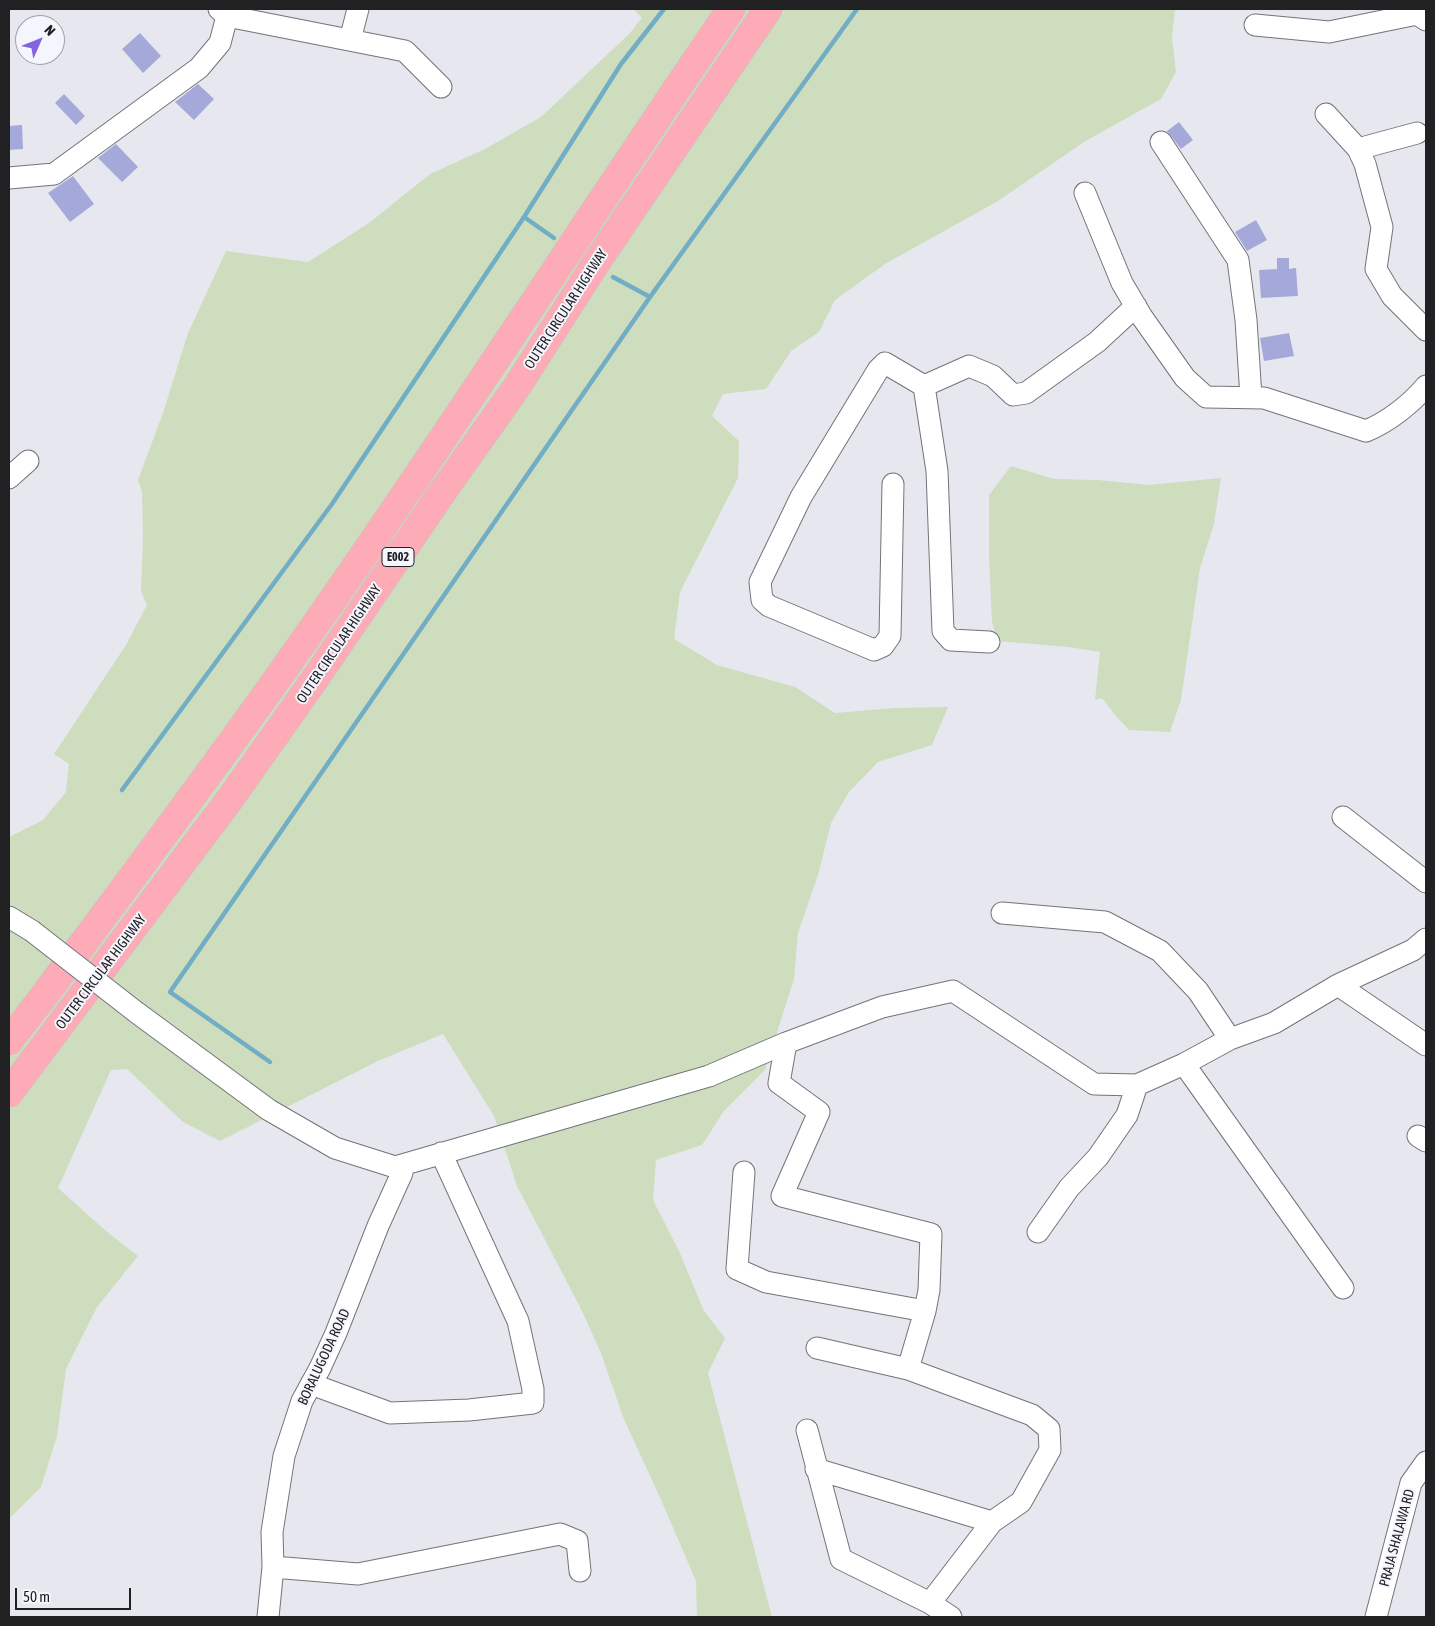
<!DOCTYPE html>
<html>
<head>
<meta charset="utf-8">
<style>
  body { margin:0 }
  #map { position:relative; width:1435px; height:1626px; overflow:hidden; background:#e7e8ef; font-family:"Asap Condensed",sans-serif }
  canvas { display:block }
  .frame { position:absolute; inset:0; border:10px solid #212124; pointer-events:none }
  .north { position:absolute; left:15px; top:15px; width:50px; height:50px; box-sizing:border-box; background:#f4f5fd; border:1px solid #a0a0a6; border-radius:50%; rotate:46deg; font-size:14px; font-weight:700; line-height:20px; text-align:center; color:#212124 }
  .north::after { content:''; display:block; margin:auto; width:18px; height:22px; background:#8364df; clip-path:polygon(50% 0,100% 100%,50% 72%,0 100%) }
  .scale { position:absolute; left:15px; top:1588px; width:116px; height:22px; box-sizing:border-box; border:2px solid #212124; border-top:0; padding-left:6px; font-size:15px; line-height:18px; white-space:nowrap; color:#212124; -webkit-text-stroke:4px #f4f5fd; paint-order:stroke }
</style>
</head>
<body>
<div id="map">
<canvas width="1435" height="1626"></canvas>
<div class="frame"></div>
<div class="north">N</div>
<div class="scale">50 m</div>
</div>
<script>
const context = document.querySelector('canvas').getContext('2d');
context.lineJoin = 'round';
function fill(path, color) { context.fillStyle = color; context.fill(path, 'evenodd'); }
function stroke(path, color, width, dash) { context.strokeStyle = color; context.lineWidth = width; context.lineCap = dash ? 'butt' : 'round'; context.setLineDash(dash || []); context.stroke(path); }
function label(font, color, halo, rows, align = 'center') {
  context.font = font + ' "Asap Condensed",sans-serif'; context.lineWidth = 4; context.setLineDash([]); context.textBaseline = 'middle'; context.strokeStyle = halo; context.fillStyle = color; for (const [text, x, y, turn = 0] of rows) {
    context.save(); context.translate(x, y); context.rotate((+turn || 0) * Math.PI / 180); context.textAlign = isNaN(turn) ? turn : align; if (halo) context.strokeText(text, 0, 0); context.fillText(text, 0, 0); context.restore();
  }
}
fill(new Path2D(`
  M633,9H1175L1172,38L1176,72L1161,99L1084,142L998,201L885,264L835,300L819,332L791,351L766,389L723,394L712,416L739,441L738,478L680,592L674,639L717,665L795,687L835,713L895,708L948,707L932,745L878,762L849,792L831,823L818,875L798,933L794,979L765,1070L724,1111L702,1145L656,1160L653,1200L679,1251L704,1311L725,1338L708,1373L772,1617H697L696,1581L662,1502L623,1417L601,1353L580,1307L517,1186L494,1116L443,1034L378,1061L220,1141L183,1122L127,1069L111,1070L58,1188L106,1231L138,1256L97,1307L66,1369L57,1436L41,1487L9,1519V837L43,820L66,792L69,764L54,754L126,645L147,605L141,591L143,536L142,492L138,480L163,413L188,333L226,251L308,262L369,223L430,174L485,149L541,117L629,34L642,18Z
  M1011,466L1054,479L1098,480L1149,485L1221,478L1214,524L1200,568L1181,700L1170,732L1129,730L1116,716L1102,698L1095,700L1100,652L1069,647L997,641L992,622L989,557V495Z`), '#cdddbe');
stroke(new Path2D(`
  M524,217L554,238
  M613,277L650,297
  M122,790L332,504L524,217L621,64L664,9
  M270,1062L170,992L650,297L857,9`), '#71adc4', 4.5);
fill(new Path2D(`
  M140,33L161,56L143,73L122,49Z
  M198,84L214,99L194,120L175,102Z
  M64,94L85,116L76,125L55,103Z
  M1179,122L1193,140L1181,149L1167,131Z
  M22,125L23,149L9,150V126Z
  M116,144L138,167L122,182L98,158Z
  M73,176L94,204L70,222L48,193Z
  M1256,220L1267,240L1247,251L1235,232Z
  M1277,258H1289V269L1296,268L1298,296L1261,298L1259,270L1277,269Z
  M1289,333L1294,356L1264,361L1260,338Z`), '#a5a9da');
const minor = new Path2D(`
  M219,9L227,16L405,51L441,87
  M1255,25L1329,32L1417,14L1426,20
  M350,40L358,9
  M1326,114L1358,149L1365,164L1382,227L1376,269L1392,296L1426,330
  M1161,142L1238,260L1246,320L1251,397
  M1358,149L1417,133
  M9,178L54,174L199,68L220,43L227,16
  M1085,193L1122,283L1142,317L1185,378L1206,397L1264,398L1366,431C1388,422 1411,404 1426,386
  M924,386L937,471L943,631L951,640L989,642
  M9,478L28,461
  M893,484L890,636L883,646L874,650L769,606L762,600L760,582L801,497L878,370L885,363L924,386L969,366L993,376L1013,395L1026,393L1097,342L1136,306
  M1343,817L1426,882
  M1002,913L1105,922L1160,951L1198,991L1230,1039
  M9,917L32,931
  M1338,985L1426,1045
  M136,1012L269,1110L335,1148L395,1167L709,1076L786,1043L882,1007L953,991L1094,1084L1137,1085L1184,1064L1230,1039L1274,1023L1338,985L1413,950L1426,939
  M786,1043L779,1083L819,1112L782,1196L931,1234L929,1290L925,1311L908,1369
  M1184,1064L1343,1288
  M1418,1136L1426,1141
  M744,1172L737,1269L766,1282L925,1311
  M1038,1232L1069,1188L1098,1157L1127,1115L1137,1085
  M817,1348L908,1369L1032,1415L1049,1429L1050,1450L1021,1502L992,1522L930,1603
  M311,1384L390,1413L469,1410L533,1403V1389L518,1321L441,1153
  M807,1430L841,1559L930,1603L951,1617
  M816,1469L992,1522
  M273,1567L358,1574L560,1534L577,1541L580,1571
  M268,1617L273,1567L272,1532L284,1456L302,1401L320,1368L336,1333L378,1226L402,1173L395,1167
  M1376,1617L1411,1483L1426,1462`);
const highway = new Path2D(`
  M9,1041L46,993C131,879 217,765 299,648C447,438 586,221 731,9
  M9,1093L230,799L319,673L441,494L516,388L598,260L768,9`);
stroke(minor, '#73747a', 23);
stroke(highway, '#c5c5c6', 29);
stroke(minor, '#fff', 21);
stroke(highway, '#fcabb7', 28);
const minorBridge = new Path2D(`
  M32,931L136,1012`);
stroke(minorBridge, '#73747a', 23, []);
stroke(minorBridge, '#fff', 21);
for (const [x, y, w] of [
  [398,557,32]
]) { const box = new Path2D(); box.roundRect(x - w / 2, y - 9.5, w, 19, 4); context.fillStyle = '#f4f5fd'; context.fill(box); stroke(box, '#212124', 1); }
label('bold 12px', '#212124', null, [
  ["E002",398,557]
]);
label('14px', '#212124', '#f4f5fd', [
  ["OUTER CIRCULAR HIGHWAY",566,309,-57],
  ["OUTER CIRCULAR HIGHWAY",339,644,-56],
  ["OUTER CIRCULAR HIGHWAY",101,972,-53],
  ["BORALUGODA ROAD",324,1357,-65],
  ["PRAJA SHALAWA RD",1397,1538,-75]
]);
</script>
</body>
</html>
